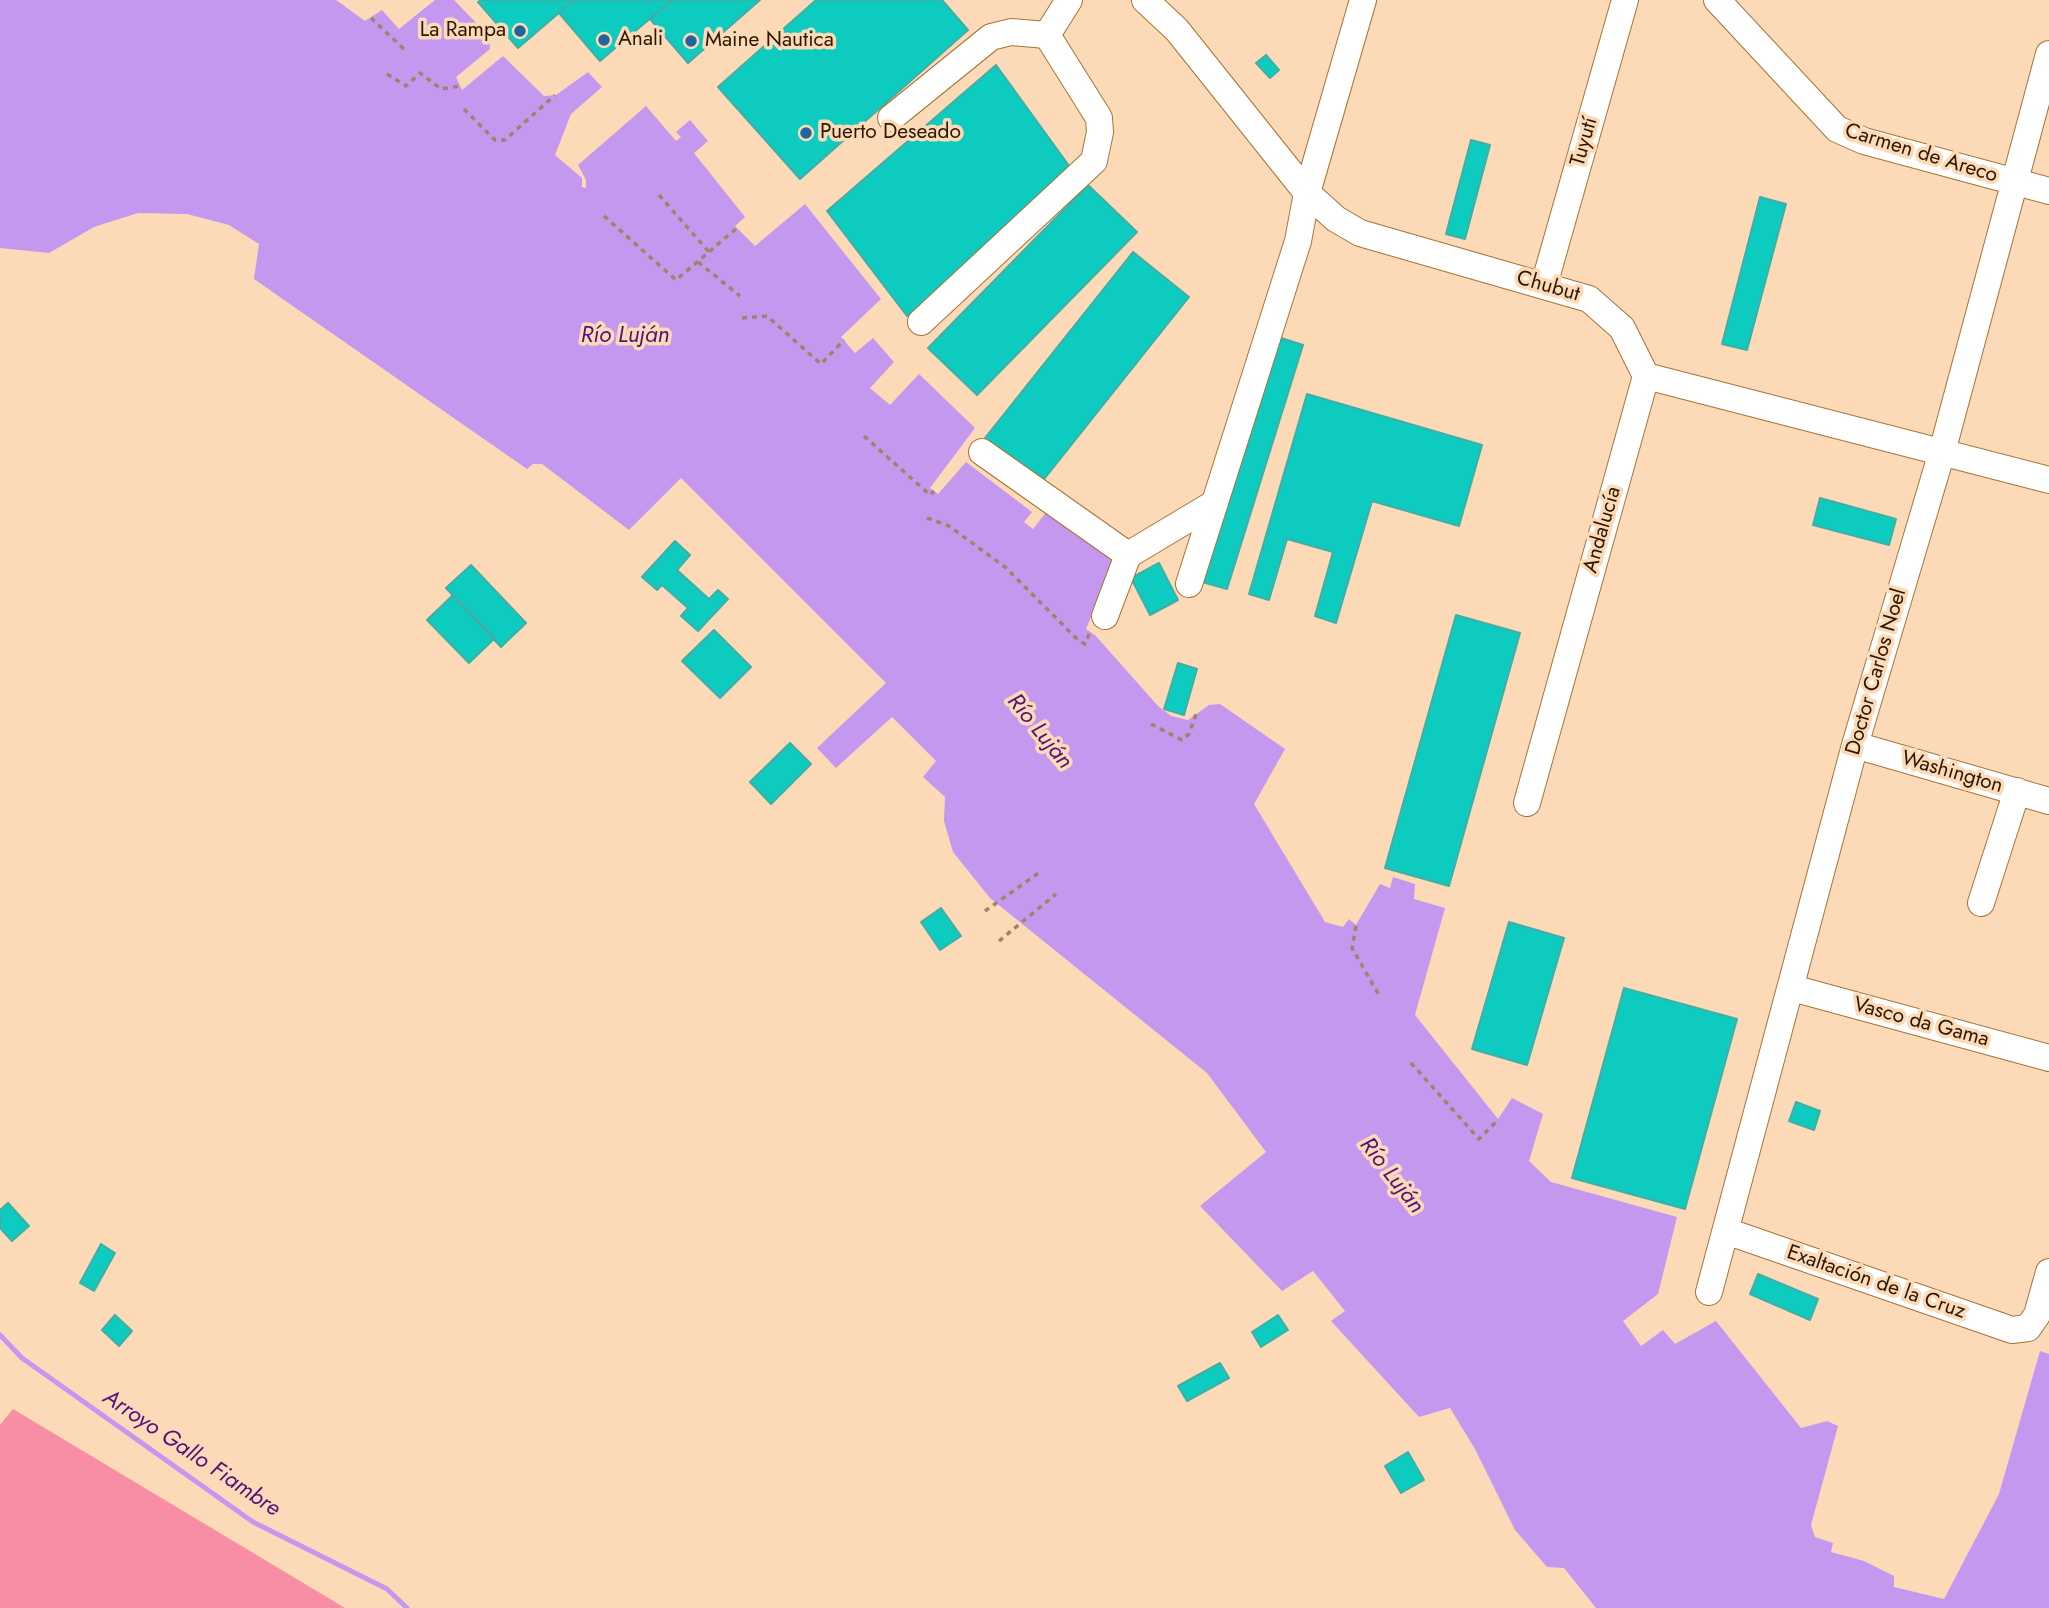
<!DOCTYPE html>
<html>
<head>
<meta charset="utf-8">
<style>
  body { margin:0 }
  canvas { display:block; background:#fcdab7 }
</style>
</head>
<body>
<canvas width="2049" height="1608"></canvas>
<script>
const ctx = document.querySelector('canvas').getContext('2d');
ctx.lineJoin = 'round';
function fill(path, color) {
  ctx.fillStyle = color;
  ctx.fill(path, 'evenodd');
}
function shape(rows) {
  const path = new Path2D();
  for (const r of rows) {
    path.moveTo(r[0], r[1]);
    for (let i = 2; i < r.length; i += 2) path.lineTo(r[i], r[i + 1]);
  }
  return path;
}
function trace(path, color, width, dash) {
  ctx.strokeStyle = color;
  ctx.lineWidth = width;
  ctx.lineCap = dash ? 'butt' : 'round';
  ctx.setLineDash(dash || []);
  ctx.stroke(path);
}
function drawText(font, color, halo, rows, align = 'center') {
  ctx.font = font + ' Jost,sans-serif';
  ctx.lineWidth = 7;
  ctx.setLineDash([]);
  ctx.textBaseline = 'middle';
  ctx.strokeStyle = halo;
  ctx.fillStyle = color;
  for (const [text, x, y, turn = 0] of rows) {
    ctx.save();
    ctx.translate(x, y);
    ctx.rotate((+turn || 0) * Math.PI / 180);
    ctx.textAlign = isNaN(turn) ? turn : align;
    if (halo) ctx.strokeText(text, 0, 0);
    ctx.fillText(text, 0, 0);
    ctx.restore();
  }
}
fill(shape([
  [13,1409,345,1608,0,1608,0,1425]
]), '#f88ea3');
fill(shape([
  [0,0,336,0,365,21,382,10,399,29,435,0,454,0,489,36,490,49,456,77,462,90,503,56,544,96,556,95,588,72,602,87,571,114,555,155,582,178,582,187,586,188,586,180,578,165,646,106,676,141,681,137,676,132,690,120,708,141,694,153,745,217,735,226,755,246,805,204,881,299,841,337,855,353,873,338,894,362,870,388,890,405,919,374,975,428,930,488,938,494,966,462,1032,512,1024,522,1033,529,1048,510,1116,558,1086,629,1095,635,1158,706,1171,716,1188,720,1209,705,1220,704,1285,749,1254,804,1325,922,1343,927,1349,919,1356,925,1380,884,1390,888,1393,877,1415,884,1414,899,1445,908,1415,1015,1498,1119,1512,1098,1543,1114,1529,1161,1551,1182,1677,1217,1658,1294,1623,1321,1641,1346,1663,1330,1675,1344,1716,1321,1801,1428,1827,1421,1838,1426,1811,1525,1815,1537,1833,1543,1831,1552,1864,1561,1894,1576,1894,1587,1944,1599,1999,1494,2040,1351,2049,1354,2049,1608,1596,1608,1564,1568,1547,1567,1515,1530,1475,1449,1450,1408,1419,1417,1331,1321,1345,1311,1313,1271,1282,1291,1200,1206,1266,1152,1207,1073,990,898,953,852,944,821,945,797,923,777,936,761,892,717,836,768,817,748,886,683,681,478,629,530,542,464,533,464,527,469,254,279,259,244,229,225,187,214,138,213,94,227,49,253,0,248]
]), '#c598ef');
trace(shape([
  [0,1335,22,1358,253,1522,387,1589,407,1608]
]), '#c598ef', 5);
const building = shape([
  [481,0,574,0,518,48,478,2,481,0],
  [574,0,672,0,600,61,559,13,574,0],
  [672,0,760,0,688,63,650,19,672,0],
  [816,0,942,0,968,30,800,179,718,87,816,0],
  [1266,55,1279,70,1270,78,1256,63,1266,55],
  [996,65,1075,174,907,316,827,211,996,65],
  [1471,140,1490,145,1465,239,1446,234,1471,140],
  [1088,185,1137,232,977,395,928,348,1088,185],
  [1760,197,1786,204,1747,350,1722,344,1760,197],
  [1133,252,1189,297,1041,483,985,438,1133,252],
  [1278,337,1303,345,1227,589,1202,582,1278,337],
  [1307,394,1482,445,1459,526,1372,501,1336,623,1315,616,1333,552,1287,539,1269,600,1249,594,1307,394],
  [1820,498,1896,519,1889,545,1813,525,1820,498],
  [675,541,690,555,677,570,709,599,718,590,728,599,698,631,681,616,688,608,662,585,657,590,642,577,675,541],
  [1159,563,1178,600,1150,615,1131,578,1159,563],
  [471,565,526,623,501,647,446,588,471,565],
  [453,595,495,638,469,663,427,620,453,595],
  [1456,615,1520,633,1449,886,1385,868,1456,615],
  [714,630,751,667,720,698,682,661,714,630],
  [1178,663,1197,669,1184,715,1164,709,1178,663],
  [790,743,811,764,771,804,750,782,790,743],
  [941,908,961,936,940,950,921,922,941,908],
  [1509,922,1564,938,1527,1065,1472,1049,1509,922],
  [1624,988,1737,1019,1685,1209,1572,1178,1624,988],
  [1796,1102,1820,1111,1814,1130,1789,1121,1796,1102],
  [8,1203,29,1226,12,1241,0,1228,0,1210,8,1203],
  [101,1244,115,1253,94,1291,80,1283,101,1244],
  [1758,1274,1818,1299,1810,1320,1750,1294,1758,1274],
  [115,1315,132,1331,119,1346,102,1330,115,1315],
  [1278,1315,1288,1330,1261,1347,1252,1332,1278,1315],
  [1220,1363,1229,1378,1187,1401,1178,1386,1220,1363],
  [1408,1452,1424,1480,1401,1493,1385,1466,1408,1452]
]);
fill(building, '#0ecbc0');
trace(building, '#41aea6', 2);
const minor = shape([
  [1145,0,1177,30,1307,193,1336,219,1360,233,1589,299,1622,328,1646,376,2049,480],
  [1717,0,1837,129,1864,141,2049,191],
  [1047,35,1069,0],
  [891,118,991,37,1011,32,1047,35,1099,118,1100,132,1094,161,921,322],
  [1544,285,1625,0],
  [982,452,1128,555],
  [1189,584,1298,241,1307,193,1363,0],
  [1105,616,1128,555,1215,503],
  [1855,745,2049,801],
  [1527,803,1646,376],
  [1981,903,2017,791],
  [1792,988,2049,1058],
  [1726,1231,2012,1330,2028,1328,2037,1315,2049,1272],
  [1709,1292,1855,745,1942,452,2049,54]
]);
trace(minor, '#a67338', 28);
trace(shape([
  [371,18,406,51],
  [387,74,406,86,420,73,441,89,460,86],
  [464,109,495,140,505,140,555,95],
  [659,195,709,252],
  [604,216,676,280,737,228],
  [698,262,740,296],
  [742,318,767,316,821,364,844,340],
  [864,436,930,495,934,491],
  [927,518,949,526,1005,567,1078,640,1085,644,1090,632],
  [1151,724,1182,740,1189,734,1196,714],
  [985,911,1040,872],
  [1356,926,1352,948,1380,997],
  [999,941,1056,894],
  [1411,1063,1479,1139,1498,1120]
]), '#a08467', 3.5, [5, 5]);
trace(minor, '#fff', 26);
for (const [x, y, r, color] of [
  [520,31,7,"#24649a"],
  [604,40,7,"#24649a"],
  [691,41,7,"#24649a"],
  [806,133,7,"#24649a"]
]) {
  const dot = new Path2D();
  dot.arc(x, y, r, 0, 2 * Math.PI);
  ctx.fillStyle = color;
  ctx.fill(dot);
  trace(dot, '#fcdab7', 2.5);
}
drawText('21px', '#2b1700', '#fcdab7', [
  ["La Rampa",506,31,"right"],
  ["Anali",618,40],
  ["Maine Nautica",705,41],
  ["Puerto Deseado",820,133]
], 'left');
drawText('21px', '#2b1700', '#fcdab7', [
  ["Tuyutí",1585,142,-74],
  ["Carmen de Areco",1921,154,17],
  ["Chubut",1548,287,16],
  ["Andalucía",1603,530,-74],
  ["Doctor Carlos Noel",1877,672,-74],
  ["Washington",1952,773,16],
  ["Vasco da Gama",1921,1023,15],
  ["Exaltación de la Cruz",1876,1283,19]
]);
drawText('italic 23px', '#52127a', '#fcdab7', [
  ["Río Luján",625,336],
  ["Río Luján",1039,732,51],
  ["Río Luján",1391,1176,52],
  ["Arroyo Gallo Fiambre",191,1454,34]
]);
</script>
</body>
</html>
